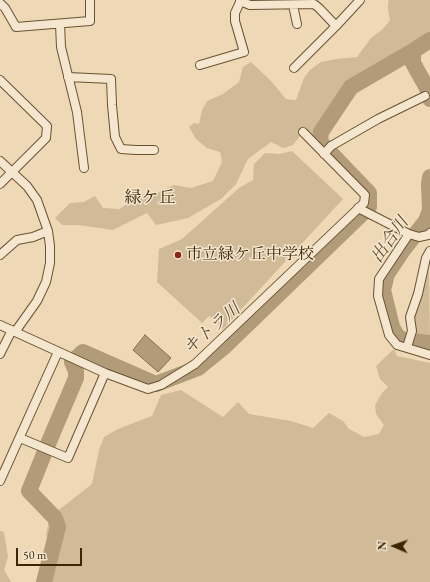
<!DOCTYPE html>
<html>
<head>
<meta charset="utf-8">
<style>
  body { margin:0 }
  #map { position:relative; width:430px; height:582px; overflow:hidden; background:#eed8b5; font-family:"EB Garamond",serif }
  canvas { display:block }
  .north { position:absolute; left:374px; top:526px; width:40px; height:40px; -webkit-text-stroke:3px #f4e6cf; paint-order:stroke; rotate:272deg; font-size:11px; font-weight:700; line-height:16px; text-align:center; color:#3d2503 }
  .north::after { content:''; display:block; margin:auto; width:14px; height:18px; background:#3d2503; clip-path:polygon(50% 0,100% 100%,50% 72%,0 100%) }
  .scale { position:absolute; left:16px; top:548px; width:66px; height:18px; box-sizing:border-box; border:2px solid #3d2503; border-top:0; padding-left:5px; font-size:12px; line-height:14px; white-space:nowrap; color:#3d2503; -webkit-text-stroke:3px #f4e6cf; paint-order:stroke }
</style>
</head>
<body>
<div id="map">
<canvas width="430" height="582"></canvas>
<div class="north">N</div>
<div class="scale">50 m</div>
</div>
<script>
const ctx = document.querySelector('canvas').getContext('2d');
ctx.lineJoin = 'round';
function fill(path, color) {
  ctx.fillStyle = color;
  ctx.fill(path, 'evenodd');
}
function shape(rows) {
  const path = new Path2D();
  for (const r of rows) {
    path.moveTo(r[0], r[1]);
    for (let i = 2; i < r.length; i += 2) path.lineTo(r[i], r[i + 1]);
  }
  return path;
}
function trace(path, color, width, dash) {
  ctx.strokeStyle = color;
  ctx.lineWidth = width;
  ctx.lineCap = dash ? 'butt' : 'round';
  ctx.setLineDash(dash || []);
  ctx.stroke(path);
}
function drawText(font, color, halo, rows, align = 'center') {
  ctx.font = font + ' "EB Garamond","Noto Serif JP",serif';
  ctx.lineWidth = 3;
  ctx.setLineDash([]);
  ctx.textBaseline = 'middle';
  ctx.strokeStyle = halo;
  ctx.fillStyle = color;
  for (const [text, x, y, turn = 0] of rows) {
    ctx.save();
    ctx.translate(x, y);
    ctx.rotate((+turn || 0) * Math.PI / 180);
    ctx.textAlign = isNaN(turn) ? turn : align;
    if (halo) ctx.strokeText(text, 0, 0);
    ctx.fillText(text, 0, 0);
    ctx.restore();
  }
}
fill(shape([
  [390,0,430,0,430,37,350,83,331,109,313,137,306,128,293,145,283,148,271,142,248,159,236,184,221,199,188,218,156,225,147,213,113,230,79,225,62,225,55,218,70,203,84,202,95,196,103,208,120,209,138,194,153,195,174,185,191,188,213,181,222,162,220,152,207,148,196,139,189,127,194,123,199,124,202,110,207,101,223,94,239,82,243,67,251,62,271,81,286,99,296,100,304,78,310,70,321,62,336,59,357,57,371,38,383,29,390,20,388,10,388,1],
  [292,151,343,199,223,329,209,316,202,323,157,282,159,249,182,239,239,188,253,180,254,164,265,153,279,154],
  [429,269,430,341,414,339,413,320],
  [394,349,397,356,430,363,430,582,37,582,41,567,50,545,46,535,50,517,92,484,99,450,104,437,118,429,152,416,161,395,181,390,223,417,238,402,249,414,291,421,313,428,329,413,343,421,349,429,364,437,379,434,384,425,376,414,375,405,382,393,388,387,380,379,376,366],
  [0,531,4,532,8,557,4,570,11,582,0,582]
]), '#d0ba97');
const water = shape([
  [145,335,171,358,158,372,133,350,145,335]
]);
fill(water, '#b29b78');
trace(water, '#836c49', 1);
trace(shape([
  [430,40,413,51,413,63,427,88,430,99],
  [430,177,429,185,430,210,426,221,403,250,387,274,383,290,392,327,397,336,403,340,430,343],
  [44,582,58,527,55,518,29,491,48,444,76,378,76,371,72,362,83,352,156,384,198,368,224,347,369,207,369,193,323,145,320,141,321,132,351,87,413,51]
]), '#b29b78', 16);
const minor = shape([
  [240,1,250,5,314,4,319,8,336,26],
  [0,3,5,8,16,27,90,21,90,0],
  [293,5,297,24],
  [60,24,61,47,77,112,84,168],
  [200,65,244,52,235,21,235,13,241,0],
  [294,68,336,26,360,0],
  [68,77,111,79,112,105,115,137,121,149,136,150,154,150],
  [0,80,47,126,46,138,0,184],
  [324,154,331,146,378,119,425,96],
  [0,161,27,186,37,200,48,231,50,246,50,263,46,282,37,301,15,332],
  [358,208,409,234,419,237,428,235,430,233],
  [409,234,379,279,378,296,389,335,397,345,430,355],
  [0,255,17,240,33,237,48,231],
  [0,325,105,373,148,389,161,385,195,364,364,203,365,195,303,132],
  [407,347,412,331,410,317,418,294,426,258,430,251],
  [0,354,12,330],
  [20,438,68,458,105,373],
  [0,481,58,352]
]);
trace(minor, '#695230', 10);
trace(minor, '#f4e6cf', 8);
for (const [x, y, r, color] of [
  [178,255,4,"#8f2418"]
]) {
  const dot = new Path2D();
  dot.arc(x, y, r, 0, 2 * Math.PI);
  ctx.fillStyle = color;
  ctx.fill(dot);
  trace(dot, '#f4e6cf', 1.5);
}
drawText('16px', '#3d2503', '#f4e6cf', [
  ["市立緑ケ丘中学校",186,255]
], 'left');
drawText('17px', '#3d2503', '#f4e6cf', [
  ["緑ケ丘",150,198]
]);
drawText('italic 17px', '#604826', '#f4e6cf', [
  ["出合川",390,240,-55],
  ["キトラ川",212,329,-40]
]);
</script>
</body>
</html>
